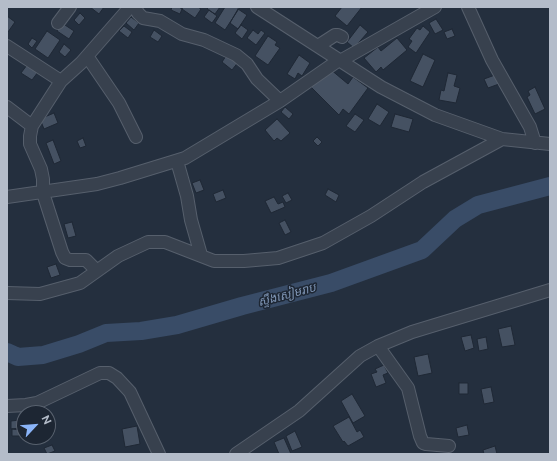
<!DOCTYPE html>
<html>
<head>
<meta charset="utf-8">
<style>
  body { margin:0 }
  #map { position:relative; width:557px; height:461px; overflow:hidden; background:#242f3e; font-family:Raleway,sans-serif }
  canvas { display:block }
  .frame { position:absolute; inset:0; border:8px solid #b4bcc9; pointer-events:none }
  .north { position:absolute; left:16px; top:405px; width:40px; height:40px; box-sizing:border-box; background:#1d2633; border:1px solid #59626f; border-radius:50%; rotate:64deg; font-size:11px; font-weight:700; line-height:16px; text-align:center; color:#b4bcc9 }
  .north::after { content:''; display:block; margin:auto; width:14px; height:18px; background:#8ab4f8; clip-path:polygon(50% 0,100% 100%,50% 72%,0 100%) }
</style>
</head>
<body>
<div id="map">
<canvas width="557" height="461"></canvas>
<div class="frame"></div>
<div class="north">N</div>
</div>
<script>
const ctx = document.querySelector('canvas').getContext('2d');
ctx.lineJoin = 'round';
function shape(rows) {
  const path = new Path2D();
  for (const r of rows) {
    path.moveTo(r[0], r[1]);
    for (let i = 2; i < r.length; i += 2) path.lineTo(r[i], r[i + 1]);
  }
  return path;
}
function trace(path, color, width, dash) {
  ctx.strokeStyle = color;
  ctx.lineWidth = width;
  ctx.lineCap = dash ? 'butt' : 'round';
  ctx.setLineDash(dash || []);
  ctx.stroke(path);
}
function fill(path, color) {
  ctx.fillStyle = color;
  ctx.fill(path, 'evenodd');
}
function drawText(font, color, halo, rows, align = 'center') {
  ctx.font = font + ' Raleway,"Noto Sans Khmer",sans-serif';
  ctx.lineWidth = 3;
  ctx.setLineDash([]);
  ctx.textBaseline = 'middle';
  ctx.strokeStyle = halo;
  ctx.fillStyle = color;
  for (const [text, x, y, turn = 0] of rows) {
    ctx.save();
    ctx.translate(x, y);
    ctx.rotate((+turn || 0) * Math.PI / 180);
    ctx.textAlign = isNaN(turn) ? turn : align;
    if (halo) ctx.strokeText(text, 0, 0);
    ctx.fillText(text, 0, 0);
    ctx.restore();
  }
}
trace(shape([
  [7,352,18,357,43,355,79,344,106,333,141,331,177,325,242,306,331,283,422,250,455,219,478,205,550,186]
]), '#394c67', 18);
const building = shape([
  [90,7,104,7,99,14,90,7],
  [172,7,179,7,182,9,180,14,171,10,172,7],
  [183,7,198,7,201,9,195,18,182,9,183,7],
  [209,7,220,7,215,14,207,9,209,7],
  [225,7,240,7,225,30,215,23,225,7],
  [342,7,362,7,347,26,335,16,342,7],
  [238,9,247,15,238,29,230,23,238,9],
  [209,10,217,16,212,23,204,17,209,10],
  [80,13,85,18,79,25,74,20,80,13],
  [7,16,15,22,8,32,7,32,7,16],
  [131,17,139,23,134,30,126,23,131,17],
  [436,19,443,30,435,34,429,23,436,19],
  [62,23,74,31,69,39,57,31,62,23],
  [241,25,248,30,242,39,235,33,241,25],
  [360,25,368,32,354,48,347,42,360,25],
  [124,26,132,32,128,38,119,31,124,26],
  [423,26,430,32,416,53,408,47,412,41,409,39,417,28,420,30,423,26],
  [452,29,455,36,447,39,444,32,452,29],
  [154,30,162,36,158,42,150,37,154,30],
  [253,30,258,34,261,30,265,33,256,45,247,38,253,30],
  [47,31,60,40,48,58,35,49,47,31],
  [268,36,277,42,275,45,280,48,268,65,255,56,268,36],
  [32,38,37,41,32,48,28,44,32,38],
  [397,38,407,50,383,70,381,67,376,72,364,58,378,47,381,51,397,38],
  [64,44,71,50,65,57,59,52,64,44],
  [228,53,239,61,232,70,222,62,228,53],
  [423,54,435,60,423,87,410,81,423,54],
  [299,55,310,63,302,76,298,73,295,79,287,74,299,55],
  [27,65,38,72,32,80,21,73,27,65],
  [330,69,348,84,353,77,368,88,349,114,343,109,339,115,310,86,330,69],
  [448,73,457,75,454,86,460,88,456,103,439,100,441,90,444,91,448,73],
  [495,75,499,84,488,88,484,79,495,75],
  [535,87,545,109,535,114,527,97,530,95,528,91,535,87],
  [377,104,389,112,380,126,368,119,377,104],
  [285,107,293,114,289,119,281,112,285,107],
  [54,113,58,123,44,129,40,119,54,113],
  [355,114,364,120,355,132,346,126,355,114],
  [395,114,413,119,409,132,391,127,395,114],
  [277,119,290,133,281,141,277,138,274,141,265,130,277,119],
  [317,137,322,142,318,146,313,141,317,137],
  [83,138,86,146,80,148,77,141,83,138],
  [53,140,61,161,54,164,46,143,53,140],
  [200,180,204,190,196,193,192,183,200,180],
  [328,189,339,195,336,202,325,195,328,189],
  [223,190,226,198,216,202,213,194,223,190],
  [288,193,292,200,286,203,282,196,288,193],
  [274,197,278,204,283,202,285,207,271,213,265,201,274,197],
  [285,220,291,232,285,235,279,223,285,220],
  [72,222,76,236,68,238,64,224,72,222],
  [56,264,60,275,51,278,47,267,56,264],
  [511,326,515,345,502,347,498,329,511,326],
  [471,335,474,348,465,351,461,337,471,335],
  [486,337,488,349,479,351,477,339,486,337],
  [428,354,432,373,418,376,414,357,428,354],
  [384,365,388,373,383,375,386,383,376,387,371,374,377,372,375,369,384,365],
  [459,383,468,383,468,394,459,394,459,383],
  [491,387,494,402,484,404,481,389,491,387],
  [352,394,365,416,353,423,341,401,352,394],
  [349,417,357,432,360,430,364,437,348,446,344,441,343,442,333,426,349,417],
  [20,420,20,428,11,429,11,421,20,420],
  [467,425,469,435,458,437,456,428,467,425],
  [137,426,140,444,125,447,122,429,137,426],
  [12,429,20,430,20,436,12,436,12,429],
  [295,431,302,447,292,451,286,436,295,431],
  [284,438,291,454,279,454,274,442,284,438],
  [52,445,55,451,47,454,44,448,52,445],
  [495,446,497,454,484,454,483,450,495,446]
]);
fill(building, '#455162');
trace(building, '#1f2835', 1);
const minor = shape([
  [135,7,138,13,143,18,160,21,182,34,204,40,236,55,247,64,257,79,280,101],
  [257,7,381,87,435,115,502,139,550,144],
  [468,7,492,60,530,127,535,143],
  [58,23,70,7],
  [7,46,61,81],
  [318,46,335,35,338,35,342,37],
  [87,56,119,103,136,137],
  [340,61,435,7],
  [7,107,32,126],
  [177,161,187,196,191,220,201,255],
  [7,197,97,184,120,178,185,158,280,101,339,60],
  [97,271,86,260,70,260,65,258,62,252,43,193,43,179,41,169,30,144,30,136,32,126,61,81,81,63,130,7],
  [7,293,40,294,80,283,118,256,148,242,165,242,214,261,244,261,278,258,323,243,371,216,423,182,502,139],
  [378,346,408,388,420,436,423,443,426,444,449,446],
  [7,406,26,405,37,403,100,373,109,373,117,378,130,392,159,454],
  [236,454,299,411,360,356,378,346,412,332,550,290]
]);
trace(minor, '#565f6c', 14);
trace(minor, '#38414e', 12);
drawText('italic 12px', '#7c92b1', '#1d2633', [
  ["ស្ទឹងសៀមរាប",287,295,-15]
]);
</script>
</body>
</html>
